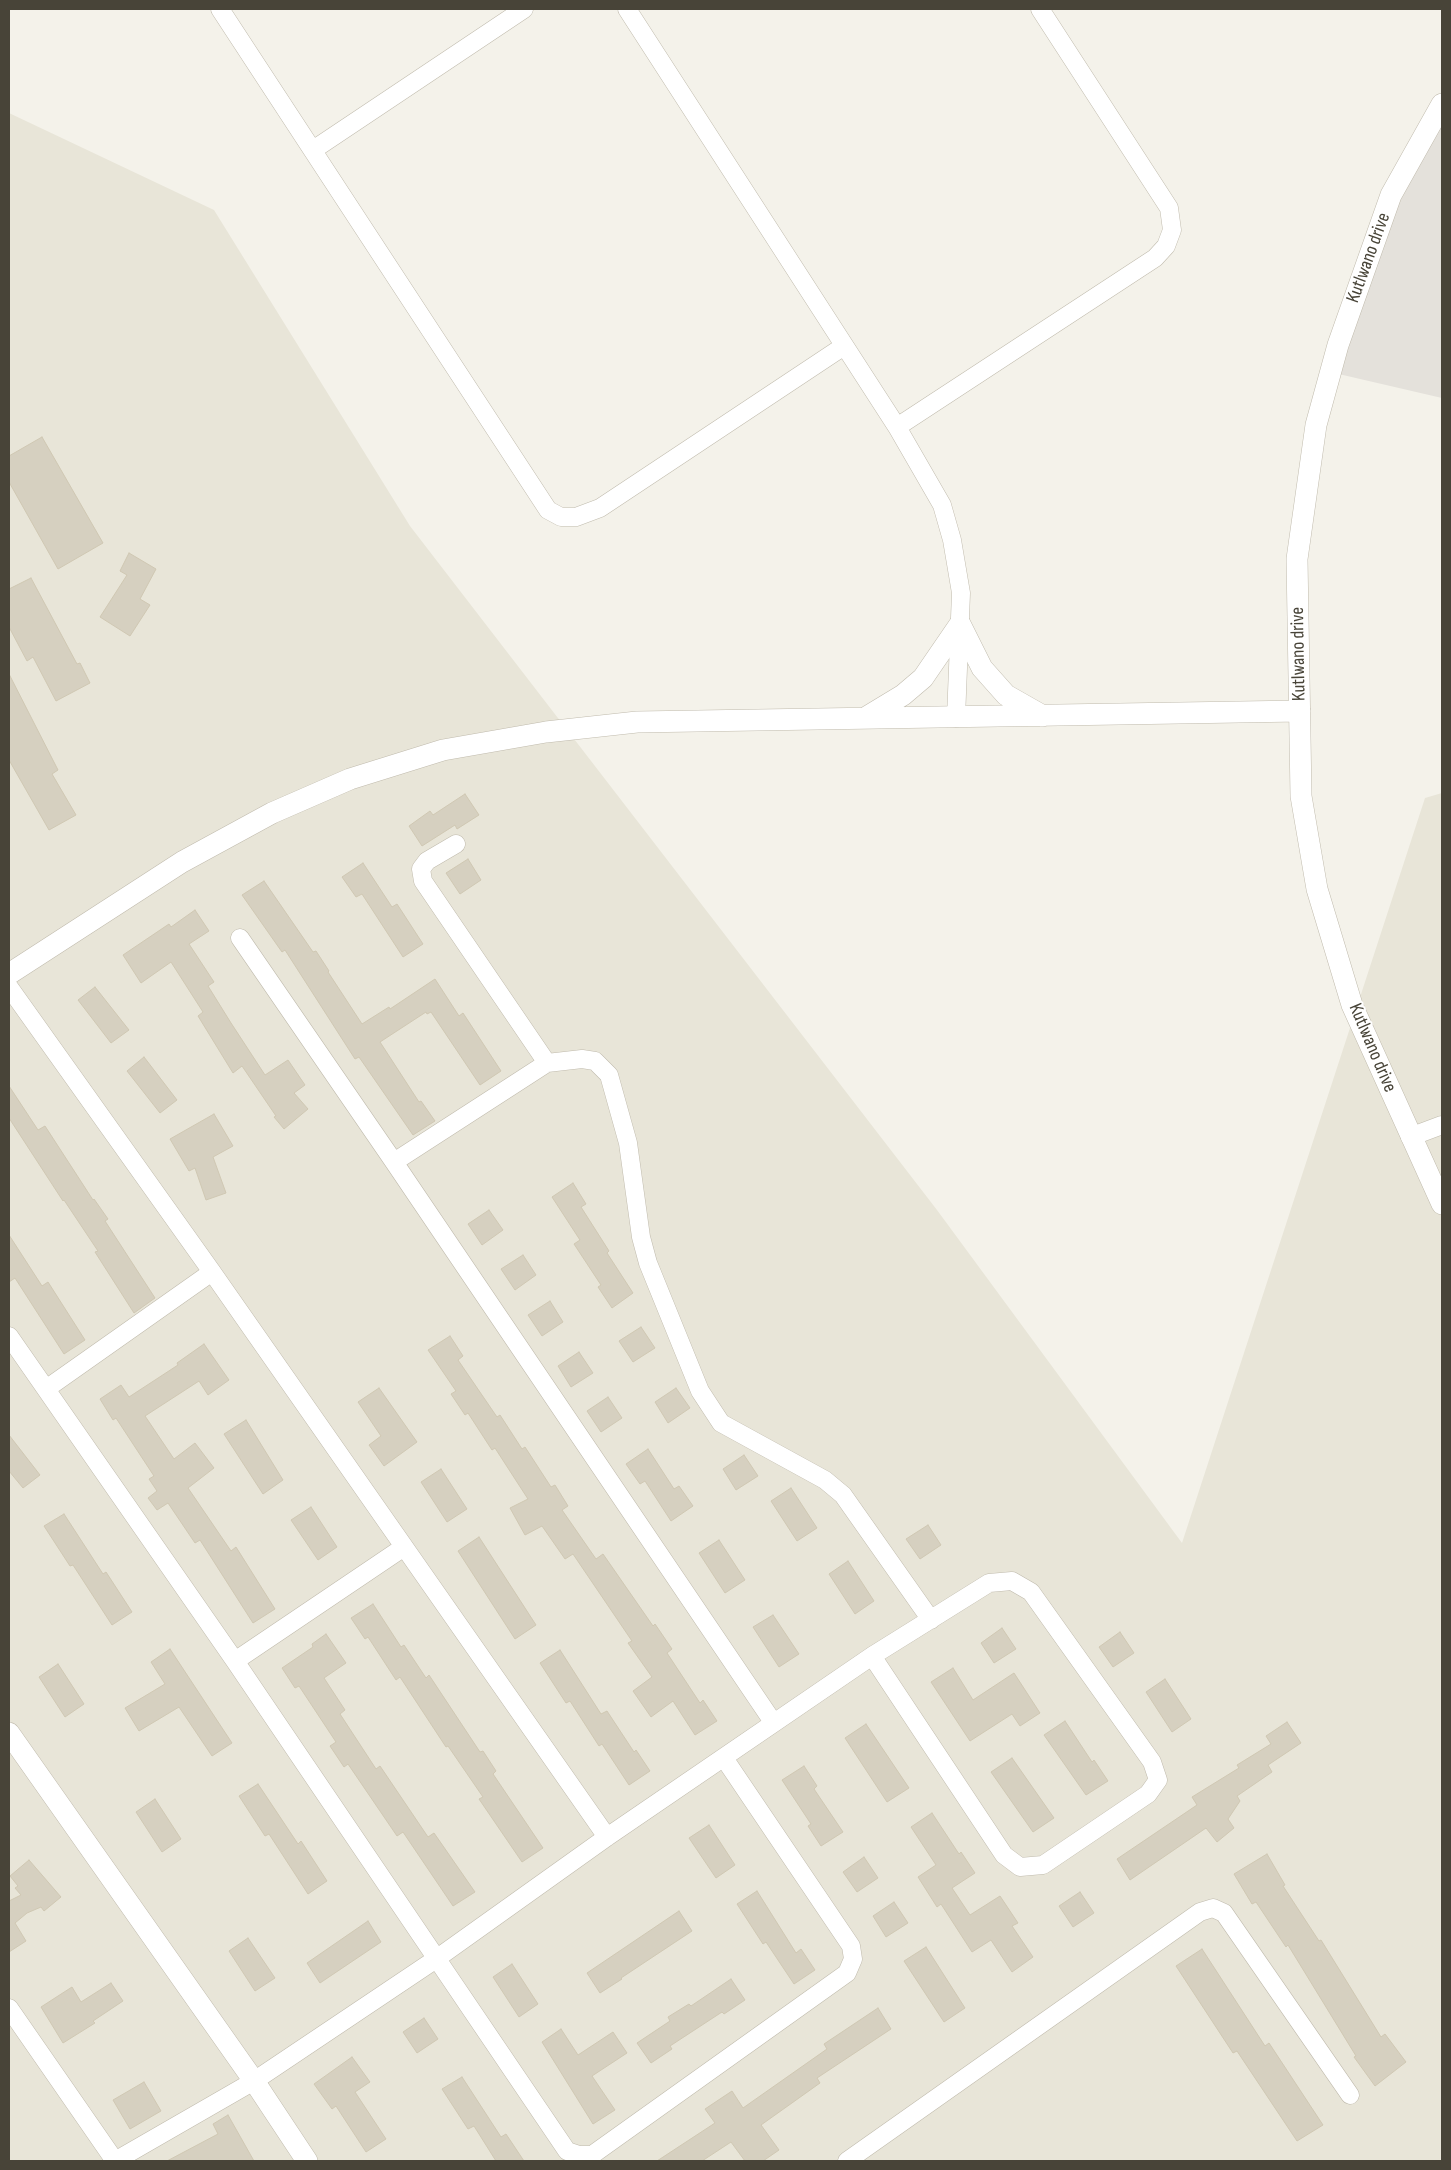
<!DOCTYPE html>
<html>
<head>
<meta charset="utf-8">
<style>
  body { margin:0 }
  #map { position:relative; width:1451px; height:2170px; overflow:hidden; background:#f4f2ea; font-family:"Sofia Sans Condensed",sans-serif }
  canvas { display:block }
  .frame { position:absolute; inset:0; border:10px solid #484438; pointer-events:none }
</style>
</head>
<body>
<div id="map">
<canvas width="1451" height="2170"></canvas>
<div class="frame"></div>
</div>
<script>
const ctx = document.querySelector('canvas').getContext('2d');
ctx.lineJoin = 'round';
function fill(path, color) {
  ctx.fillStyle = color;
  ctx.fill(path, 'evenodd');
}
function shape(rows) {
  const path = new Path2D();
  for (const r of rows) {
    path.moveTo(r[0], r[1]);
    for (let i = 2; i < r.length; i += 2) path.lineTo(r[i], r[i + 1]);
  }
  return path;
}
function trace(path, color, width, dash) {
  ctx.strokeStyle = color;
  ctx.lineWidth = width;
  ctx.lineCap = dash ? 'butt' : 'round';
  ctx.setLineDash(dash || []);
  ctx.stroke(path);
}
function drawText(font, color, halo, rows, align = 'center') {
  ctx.font = font + ' "Sofia Sans Condensed",sans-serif';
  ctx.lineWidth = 4;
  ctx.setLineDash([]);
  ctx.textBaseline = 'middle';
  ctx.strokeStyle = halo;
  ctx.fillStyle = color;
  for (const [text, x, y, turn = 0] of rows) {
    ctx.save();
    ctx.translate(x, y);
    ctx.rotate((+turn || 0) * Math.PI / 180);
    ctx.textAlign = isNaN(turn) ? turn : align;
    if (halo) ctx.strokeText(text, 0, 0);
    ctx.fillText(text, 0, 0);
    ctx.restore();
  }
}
fill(shape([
  [9,113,214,210,410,526,937,1210,1182,1543,1425,798,1442,793,1442,2161,9,2161]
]), '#e8e5d8');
fill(shape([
  [1442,105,1442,398,1330,372,1397,185]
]), '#e4e1db');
const building = shape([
  [42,437,103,543,58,569,9,482,9,456,42,437],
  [129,553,156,569,140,599,150,605,130,636,100,617,127,575,120,571,129,553],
  [31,578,77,664,80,663,90,683,56,701,33,657,27,661,9,627,9,589,31,578],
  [9,674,58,770,52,774,76,815,49,830,9,760,9,674],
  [465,794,479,815,457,829,455,825,422,846,409,826,430,811,433,815,465,794],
  [468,859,481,880,460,894,446,873,468,859],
  [363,863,392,907,397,904,423,944,403,957,362,894,356,897,342,877,363,863],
  [264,881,313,952,316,951,329,971,328,972,362,1024,389,1007,390,1009,435,979,459,1016,463,1013,501,1071,480,1085,431,1012,427,1014,426,1012,380,1042,419,1102,421,1101,435,1121,413,1135,359,1057,355,1059,285,950,282,952,242,895,264,881],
  [195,910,209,931,189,944,214,982,208,986,231,1023,265,1075,288,1060,305,1085,294,1093,308,1109,284,1129,274,1117,276,1116,242,1066,233,1073,198,1016,203,1012,171,962,141,983,123,955,169,924,171,927,195,910],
  [95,987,129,1030,111,1043,78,1000,95,987],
  [144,1057,177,1100,160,1113,127,1071,144,1057],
  [9,1086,38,1130,45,1126,93,1200,94,1199,108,1219,105,1221,155,1298,134,1313,95,1252,98,1251,64,1200,63,1201,9,1118,9,1086],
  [214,1114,233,1146,213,1157,226,1193,206,1200,195,1168,189,1171,170,1139,214,1114],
  [573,1183,586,1204,581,1207,609,1251,607,1253,633,1293,612,1308,598,1287,601,1285,574,1244,580,1240,552,1197,573,1183],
  [489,1210,503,1230,482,1245,468,1224,489,1210],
  [9,1235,42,1286,48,1282,85,1340,64,1354,15,1278,9,1282,9,1235],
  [523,1255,536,1275,515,1290,501,1269,523,1255],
  [550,1301,563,1322,542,1336,528,1315,550,1301],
  [641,1327,655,1348,633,1362,619,1341,641,1327],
  [450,1336,463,1356,458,1360,497,1417,500,1415,522,1449,525,1447,551,1487,555,1485,568,1506,562,1510,596,1559,603,1554,653,1626,655,1624,672,1649,667,1653,700,1703,703,1700,717,1721,695,1735,673,1701,651,1717,633,1691,652,1677,628,1643,632,1641,573,1554,565,1559,542,1526,525,1535,510,1508,528,1499,495,1448,492,1450,468,1413,465,1415,451,1394,456,1391,428,1350,450,1336],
  [204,1344,229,1380,208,1395,199,1381,145,1416,174,1459,195,1443,214,1468,188,1488,231,1551,236,1547,275,1609,253,1623,200,1540,195,1543,168,1503,157,1510,148,1498,157,1491,149,1479,154,1476,116,1418,113,1420,100,1399,121,1385,129,1397,178,1365,177,1363,204,1344],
  [579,1352,593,1373,571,1387,558,1366,579,1352],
  [379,1388,417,1442,384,1466,369,1445,381,1436,358,1402,379,1388],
  [676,1388,690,1408,668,1423,655,1402,676,1388],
  [608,1397,622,1418,601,1432,587,1411,608,1397],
  [246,1420,283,1480,263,1494,224,1434,246,1420],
  [9,1435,40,1475,23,1488,9,1471,9,1435],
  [648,1449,674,1489,679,1486,693,1506,671,1521,645,1481,640,1484,626,1464,648,1449],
  [744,1455,758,1476,736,1490,723,1469,744,1455],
  [441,1469,467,1509,447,1522,421,1482,441,1469],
  [791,1488,817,1528,797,1541,771,1501,791,1488],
  [311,1507,337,1547,318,1560,291,1520,311,1507],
  [64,1514,103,1574,106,1572,132,1612,112,1625,73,1565,70,1566,44,1526,64,1514],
  [928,1525,941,1545,920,1559,906,1539,928,1525],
  [479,1537,536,1625,515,1639,458,1551,479,1537],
  [719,1540,745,1580,725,1593,699,1553,719,1540],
  [848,1561,874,1601,855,1614,829,1574,848,1561],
  [373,1604,401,1647,404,1645,426,1678,429,1675,480,1752,483,1751,496,1771,493,1774,543,1848,522,1862,479,1799,483,1797,448,1746,446,1747,400,1677,396,1680,368,1637,365,1639,351,1618,373,1604],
  [773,1615,799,1654,779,1667,753,1627,773,1615],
  [1002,1628,1016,1649,994,1663,981,1643,1002,1628],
  [1120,1632,1134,1653,1113,1667,1099,1647,1120,1632],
  [326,1634,346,1663,324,1678,345,1710,340,1714,376,1769,380,1766,428,1837,434,1833,475,1892,453,1906,403,1832,397,1836,348,1764,344,1767,330,1746,336,1742,299,1686,295,1688,282,1668,313,1647,312,1644,326,1634],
  [170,1649,232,1743,212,1756,179,1707,139,1731,125,1708,165,1684,151,1662,170,1649],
  [560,1650,601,1714,607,1711,634,1752,636,1750,650,1771,629,1785,602,1744,599,1746,570,1701,566,1703,540,1663,560,1650],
  [58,1664,84,1704,65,1717,39,1677,58,1664],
  [953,1668,973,1700,1014,1673,1040,1713,1020,1726,1012,1714,970,1741,931,1682,953,1668],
  [1165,1679,1191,1719,1172,1732,1146,1692,1165,1679],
  [1065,1721,1092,1762,1094,1760,1108,1781,1086,1795,1044,1735,1065,1721],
  [1287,1722,1301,1743,1268,1765,1272,1772,1237,1796,1240,1801,1228,1819,1234,1828,1217,1842,1206,1828,1130,1880,1117,1859,1197,1805,1192,1797,1239,1768,1237,1765,1271,1744,1266,1736,1287,1722],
  [866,1724,909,1788,887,1802,845,1738,866,1724],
  [1012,1758,1054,1818,1033,1832,991,1772,1012,1758],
  [804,1766,817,1786,814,1789,843,1832,821,1846,808,1826,811,1824,782,1780,804,1766],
  [258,1784,298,1844,301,1841,327,1881,308,1894,269,1834,265,1836,239,1796,258,1784],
  [155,1799,181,1839,162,1852,136,1812,155,1799],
  [932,1813,959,1854,961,1852,975,1873,952,1888,970,1915,1000,1896,1018,1923,1012,1926,1033,1957,1012,1972,991,1940,972,1952,941,1904,937,1907,918,1877,936,1865,911,1827,932,1813],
  [709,1825,735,1865,716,1878,689,1838,709,1825],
  [1267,1854,1285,1885,1283,1886,1319,1941,1321,1940,1381,2037,1385,2034,1406,2062,1375,2086,1354,2057,1356,2056,1288,1945,1286,1947,1256,1902,1252,1904,1234,1874,1267,1854],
  [864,1857,878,1878,857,1892,843,1872,864,1857],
  [29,1860,61,1897,44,1911,41,1907,27,1913,15,1923,26,1941,9,1952,9,1901,21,1895,15,1888,18,1886,10,1876,29,1860],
  [757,1891,796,1953,801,1949,815,1970,794,1984,766,1942,763,1944,737,1904,757,1891],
  [1080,1892,1094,1913,1073,1927,1059,1906,1080,1892],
  [894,1902,908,1923,886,1937,873,1916,894,1902],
  [679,1911,692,1931,621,1978,622,1979,600,1993,587,1973,679,1911],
  [368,1921,381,1942,320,1983,307,1963,368,1921],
  [248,1938,275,1978,255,1991,229,1951,248,1938],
  [926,1947,965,2008,944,2022,904,1961,926,1947],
  [1202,1949,1265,2046,1269,2043,1323,2125,1297,2141,1237,2051,1233,2053,1176,1966,1202,1949],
  [512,1964,538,2004,519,2017,493,1977,512,1964],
  [731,1979,745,2000,724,2014,722,2012,670,2046,672,2049,651,2063,637,2043,670,2021,668,2017,689,2004,691,2006,731,1979],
  [111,1983,123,2001,93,2021,95,2023,63,2043,41,2007,72,1987,81,2002,111,1983],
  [878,2008,891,2029,817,2078,820,2083,761,2125,779,2150,763,2161,745,2161,731,2142,702,2161,657,2161,715,2123,705,2109,732,2091,743,2108,827,2049,824,2044,878,2008],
  [424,2018,438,2039,417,2053,403,2032,424,2018],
  [561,2029,578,2055,613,2032,627,2053,592,2076,615,2110,593,2124,542,2042,561,2029],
  [352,2057,370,2082,355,2092,386,2139,366,2152,336,2106,332,2109,314,2084,352,2057],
  [462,2077,501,2137,506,2134,524,2161,496,2161,474,2126,468,2129,442,2089,462,2077],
  [144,2082,161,2111,130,2129,113,2100,144,2082],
  [228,2115,254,2161,167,2161,218,2134,213,2124,228,2115]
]);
fill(building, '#d6d0c0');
trace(building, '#d0c8b3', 1);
const minor = shape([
  [220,9,548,510,561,517,576,517,600,508,844,346],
  [627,9,897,427,942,505,952,540,961,593,956,718],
  [313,150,524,9],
  [897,427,1155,258,1166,246,1172,230,1169,208,1040,9],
  [240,938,394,1162,773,1722],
  [9,987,212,1272,607,1837],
  [547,1063,582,1059,595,1061,609,1075,628,1143,641,1237,648,1263,700,1391,721,1423,825,1480,843,1495,931,1620],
  [1410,1137,1442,1125],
  [394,1162,547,1063,423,881,421,869,427,861,456,844],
  [9,1336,235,1661,567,2151,579,2155,592,2155,847,1973,853,1959,851,1946,724,1758],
  [46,1389,212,1272],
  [235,1661,404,1547],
  [9,2008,115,2161],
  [115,2161,254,2081,436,1959,607,1837,872,1656,989,1583,1012,1581,1031,1592,1152,1762,1158,1780,1148,1794,1043,1865,1020,1867,1004,1855,872,1656],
  [847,2161,1200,1912,1213,1908,1224,1913,1350,2095]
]);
const tertiary = shape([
  [1442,104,1391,195,1338,345,1316,425,1297,559,1301,796,1317,889,1352,1005,1442,1204],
  [865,718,903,695,923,678,960,624,982,668,1006,695,1043,716],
  [9,974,182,862,272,813,350,779,443,750,546,732,637,722,1300,711],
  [9,1733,254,2081,307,2161]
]);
trace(minor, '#c0bbad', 19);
trace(tertiary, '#c0bbad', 22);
trace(minor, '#fff', 18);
trace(tertiary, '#fff', 21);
drawText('19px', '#484438', '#fff', [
  ["Kutlwano drive",1369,258,-70],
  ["Kutlwano drive",1299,654,-91],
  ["Kutlwano drive",1372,1048,67]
]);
</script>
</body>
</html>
